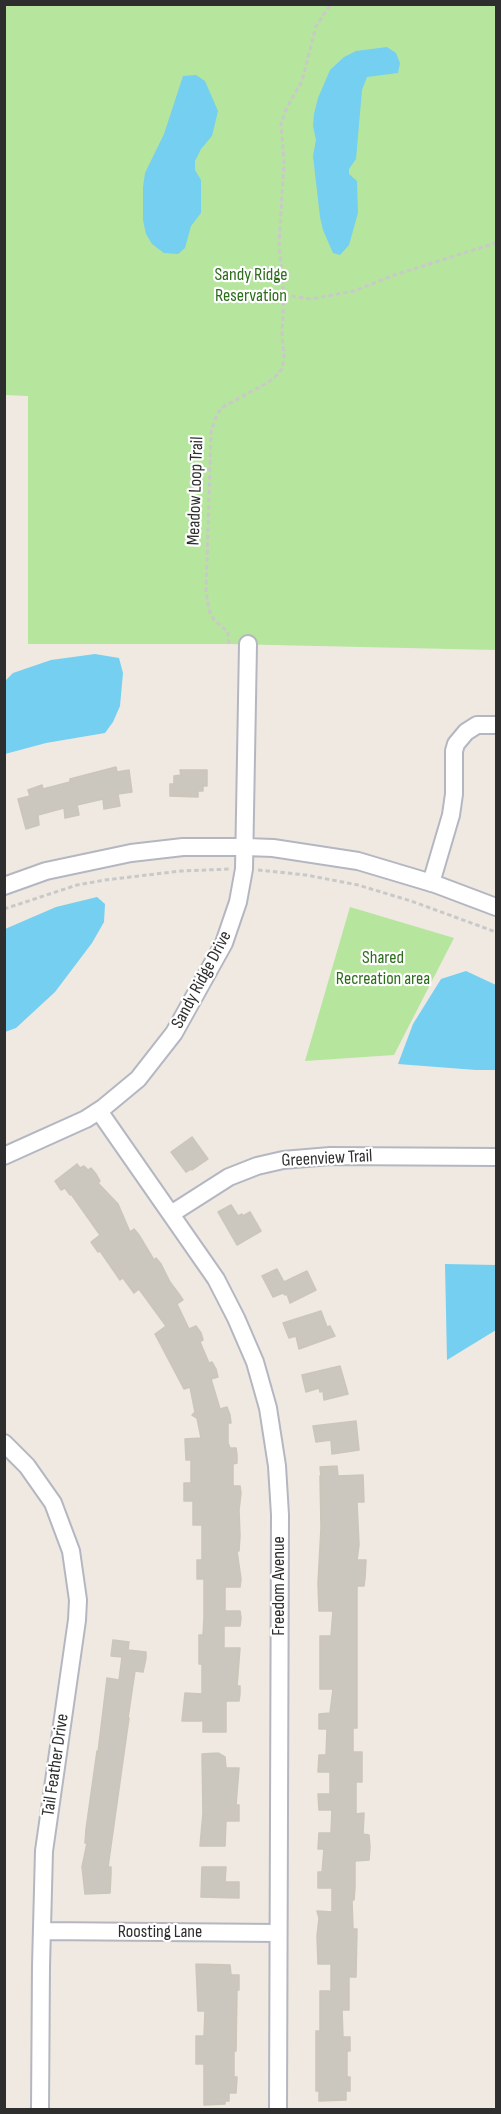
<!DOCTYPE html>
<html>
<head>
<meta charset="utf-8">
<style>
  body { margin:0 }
  #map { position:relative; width:501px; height:2114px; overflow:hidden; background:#efe9e1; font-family:"Sofia Sans Condensed",sans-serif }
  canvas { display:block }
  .frame { position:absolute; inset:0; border:6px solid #2e2e2e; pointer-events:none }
</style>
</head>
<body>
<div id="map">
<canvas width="501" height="2114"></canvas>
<div class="frame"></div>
</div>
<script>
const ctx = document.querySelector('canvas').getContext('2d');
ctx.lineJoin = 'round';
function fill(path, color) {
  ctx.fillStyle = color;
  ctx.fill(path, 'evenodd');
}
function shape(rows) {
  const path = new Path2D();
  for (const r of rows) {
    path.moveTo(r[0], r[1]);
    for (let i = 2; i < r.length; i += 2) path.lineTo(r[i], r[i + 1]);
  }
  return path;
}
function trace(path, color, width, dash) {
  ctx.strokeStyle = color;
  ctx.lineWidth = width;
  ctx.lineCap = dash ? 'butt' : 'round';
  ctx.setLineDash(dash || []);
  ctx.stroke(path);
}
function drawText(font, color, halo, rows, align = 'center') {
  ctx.font = font + ' "Sofia Sans Condensed",sans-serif';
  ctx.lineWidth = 4.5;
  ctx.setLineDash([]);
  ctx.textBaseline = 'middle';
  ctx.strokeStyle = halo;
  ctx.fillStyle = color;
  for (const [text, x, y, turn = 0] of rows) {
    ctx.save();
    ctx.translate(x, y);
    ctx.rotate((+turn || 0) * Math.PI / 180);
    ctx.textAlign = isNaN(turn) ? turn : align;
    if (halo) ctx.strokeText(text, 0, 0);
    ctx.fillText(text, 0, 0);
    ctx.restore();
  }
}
fill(shape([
  [5,5,496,5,496,650,229,644,28,644,28,396,5,395],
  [350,907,454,938,394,1055,305,1061]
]), '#b6e59e');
fill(shape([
  [387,47,396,53,400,63,398,73,367,77,362,90,356,159,349,169,349,174,357,181,358,213,349,245,340,255,333,253,323,230,320,217,313,156,316,140,313,126,314,114,318,98,330,70,344,57,356,51],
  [196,75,205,81,218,111,212,136,201,149,195,161,195,170,201,180,201,213,191,226,185,248,178,254,164,253,152,244,146,234,143,220,143,187,145,173,164,134,183,76],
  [95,654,119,658,123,673,120,706,113,722,105,733,46,743,5,754,5,681,13,673,51,660],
  [97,897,105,904,104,922,92,943,55,992,16,1028,5,1032,5,929,56,907],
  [466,971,496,985,496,1070,476,1070,398,1064,413,1024,441,979],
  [445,1264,496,1265,496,1330,447,1360]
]), '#75cff0');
const building = shape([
  [116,767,117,772,129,770,132,792,118,794,120,806,104,809,103,799,77,805,79,815,65,818,64,808,38,815,39,825,26,829,18,799,30,796,28,790,42,785,43,789,70,782,70,779,116,767],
  [180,770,207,770,207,786,203,786,203,791,198,791,198,797,170,796,170,784,174,784,174,776,181,775,180,770],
  [192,1137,208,1159,192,1170,191,1169,186,1172,171,1152,192,1137],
  [77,1164,80,1168,84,1166,88,1170,91,1168,96,1174,100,1181,98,1183,118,1204,130,1232,134,1229,139,1235,154,1260,156,1258,161,1264,170,1282,179,1294,183,1300,177,1304,189,1329,196,1326,201,1333,203,1340,200,1342,209,1363,212,1362,216,1369,218,1377,211,1379,220,1409,227,1407,230,1415,231,1423,228,1423,228,1443,230,1448,236,1448,237,1455,237,1463,233,1464,233,1486,240,1486,241,1493,239,1510,240,1536,239,1551,237,1551,241,1579,240,1587,225,1587,225,1611,240,1611,241,1618,240,1626,224,1626,224,1648,240,1648,237,1686,240,1686,240,1694,239,1701,226,1701,226,1732,203,1732,203,1721,182,1721,185,1693,202,1694,202,1664,199,1664,199,1635,203,1635,204,1618,204,1579,197,1579,197,1560,202,1560,202,1525,193,1525,193,1501,184,1501,184,1483,191,1483,191,1460,186,1460,185,1439,201,1438,197,1418,192,1415,195,1412,190,1387,184,1389,155,1334,166,1326,139,1289,134,1293,123,1278,120,1280,100,1251,98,1252,91,1242,100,1235,71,1194,70,1195,65,1188,61,1190,55,1181,77,1164],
  [231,1205,238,1216,242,1214,243,1216,250,1212,261,1231,237,1245,218,1212,231,1205],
  [277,1269,284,1282,307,1271,316,1290,290,1303,287,1294,285,1295,283,1293,273,1297,262,1276,277,1269],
  [321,1311,327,1327,330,1326,335,1336,299,1349,296,1336,289,1338,283,1323,321,1311],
  [340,1366,348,1394,324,1400,323,1391,320,1392,319,1388,306,1392,302,1375,340,1366],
  [356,1421,359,1450,332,1454,331,1440,316,1442,313,1426,356,1421],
  [337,1466,338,1476,363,1475,364,1502,357,1502,359,1545,357,1560,366,1560,365,1578,364,1586,357,1586,357,1728,353,1728,353,1752,362,1752,362,1782,356,1782,356,1814,364,1813,363,1834,369,1835,370,1847,369,1860,355,1861,355,1887,354,1900,352,1900,353,1929,357,1929,356,1977,349,1977,349,2010,342,2010,343,2037,350,2037,350,2051,347,2051,347,2077,350,2077,350,2091,346,2091,346,2100,319,2101,319,2091,316,2091,316,2031,320,2031,320,1991,331,1991,331,1964,318,1964,317,1936,319,1918,317,1911,332,1912,332,1888,318,1888,318,1872,322,1872,324,1849,318,1849,319,1833,331,1833,332,1810,319,1810,318,1794,330,1794,330,1772,318,1772,319,1755,326,1755,327,1729,319,1729,319,1714,330,1713,333,1689,320,1689,320,1636,331,1636,333,1611,319,1611,318,1583,321,1528,320,1476,321,1476,320,1467,337,1466],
  [113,1640,129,1642,128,1650,146,1652,146,1658,143,1672,135,1671,128,1718,129,1718,108,1867,111,1867,111,1873,110,1893,85,1894,82,1867,87,1843,85,1843,86,1829,97,1751,98,1752,107,1678,119,1680,122,1657,111,1656,113,1640],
  [218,1753,225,1757,226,1768,239,1768,236,1805,239,1805,239,1821,226,1821,225,1846,200,1846,203,1813,202,1754,218,1753],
  [202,1867,226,1867,225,1882,239,1882,239,1898,201,1897,202,1867],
  [196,1964,230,1965,231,1975,239,1975,239,1990,237,1990,236,2051,234,2051,234,2077,237,2077,236,2093,229,2093,229,2101,225,2101,225,2104,204,2105,204,2064,196,2064,196,2036,204,2036,205,2011,198,2011,196,1964]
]);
fill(building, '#cbc7bf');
trace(building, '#cbc5ba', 1.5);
const street = shape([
  [431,883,451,815,454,794,454,751,456,744,466,732,477,725,496,725],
  [4,886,46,871,131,853,183,847,246,847,273,848,358,861,435,884,496,907],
  [99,1111,216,1279,236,1318,255,1362,268,1408,277,1466,280,1515,278,2110],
  [4,1156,86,1119,103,1108,138,1079,174,1033,224,943,238,902,244,869,248,644],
  [171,1214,229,1177,257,1166,283,1160,330,1156,496,1157],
  [4,1443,27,1466,53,1503,71,1551,78,1600,77,1620,44,1851,41,1966,40,2110],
  [42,1931,278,1933]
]);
trace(street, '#b4b7c1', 20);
trace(shape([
  [284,295,311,299,354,291,397,274,496,243],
  [229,644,228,632,214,620,209,610,206,591,211,432,215,419,221,408,265,384,274,378,282,369,284,357,282,335,284,295,279,245,284,161,281,123,287,107,302,81,316,26,331,4],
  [258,870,306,875,358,885,411,901,496,932],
  [4,909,77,885,105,880,181,871,231,869]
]), '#c9c9c9', 3, [4.5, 3]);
trace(street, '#fff', 16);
drawText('18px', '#2c6e1b', '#fff', [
  ["Sandy Ridge",251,275],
  ["Reservation",251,296],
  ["Shared",383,958],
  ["Recreation area",383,979]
]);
drawText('18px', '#2e2e2e', '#fff', [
  ["Meadow Loop Trail",196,491,-88],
  ["Sandy Ridge Drive",202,980,-62],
  ["Greenview Trail",327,1159,-3],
  ["Freedom Avenue",279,1586,-90],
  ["Tail Feather Drive",56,1765,-82],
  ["Roosting Lane",160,1932]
]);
</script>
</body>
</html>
